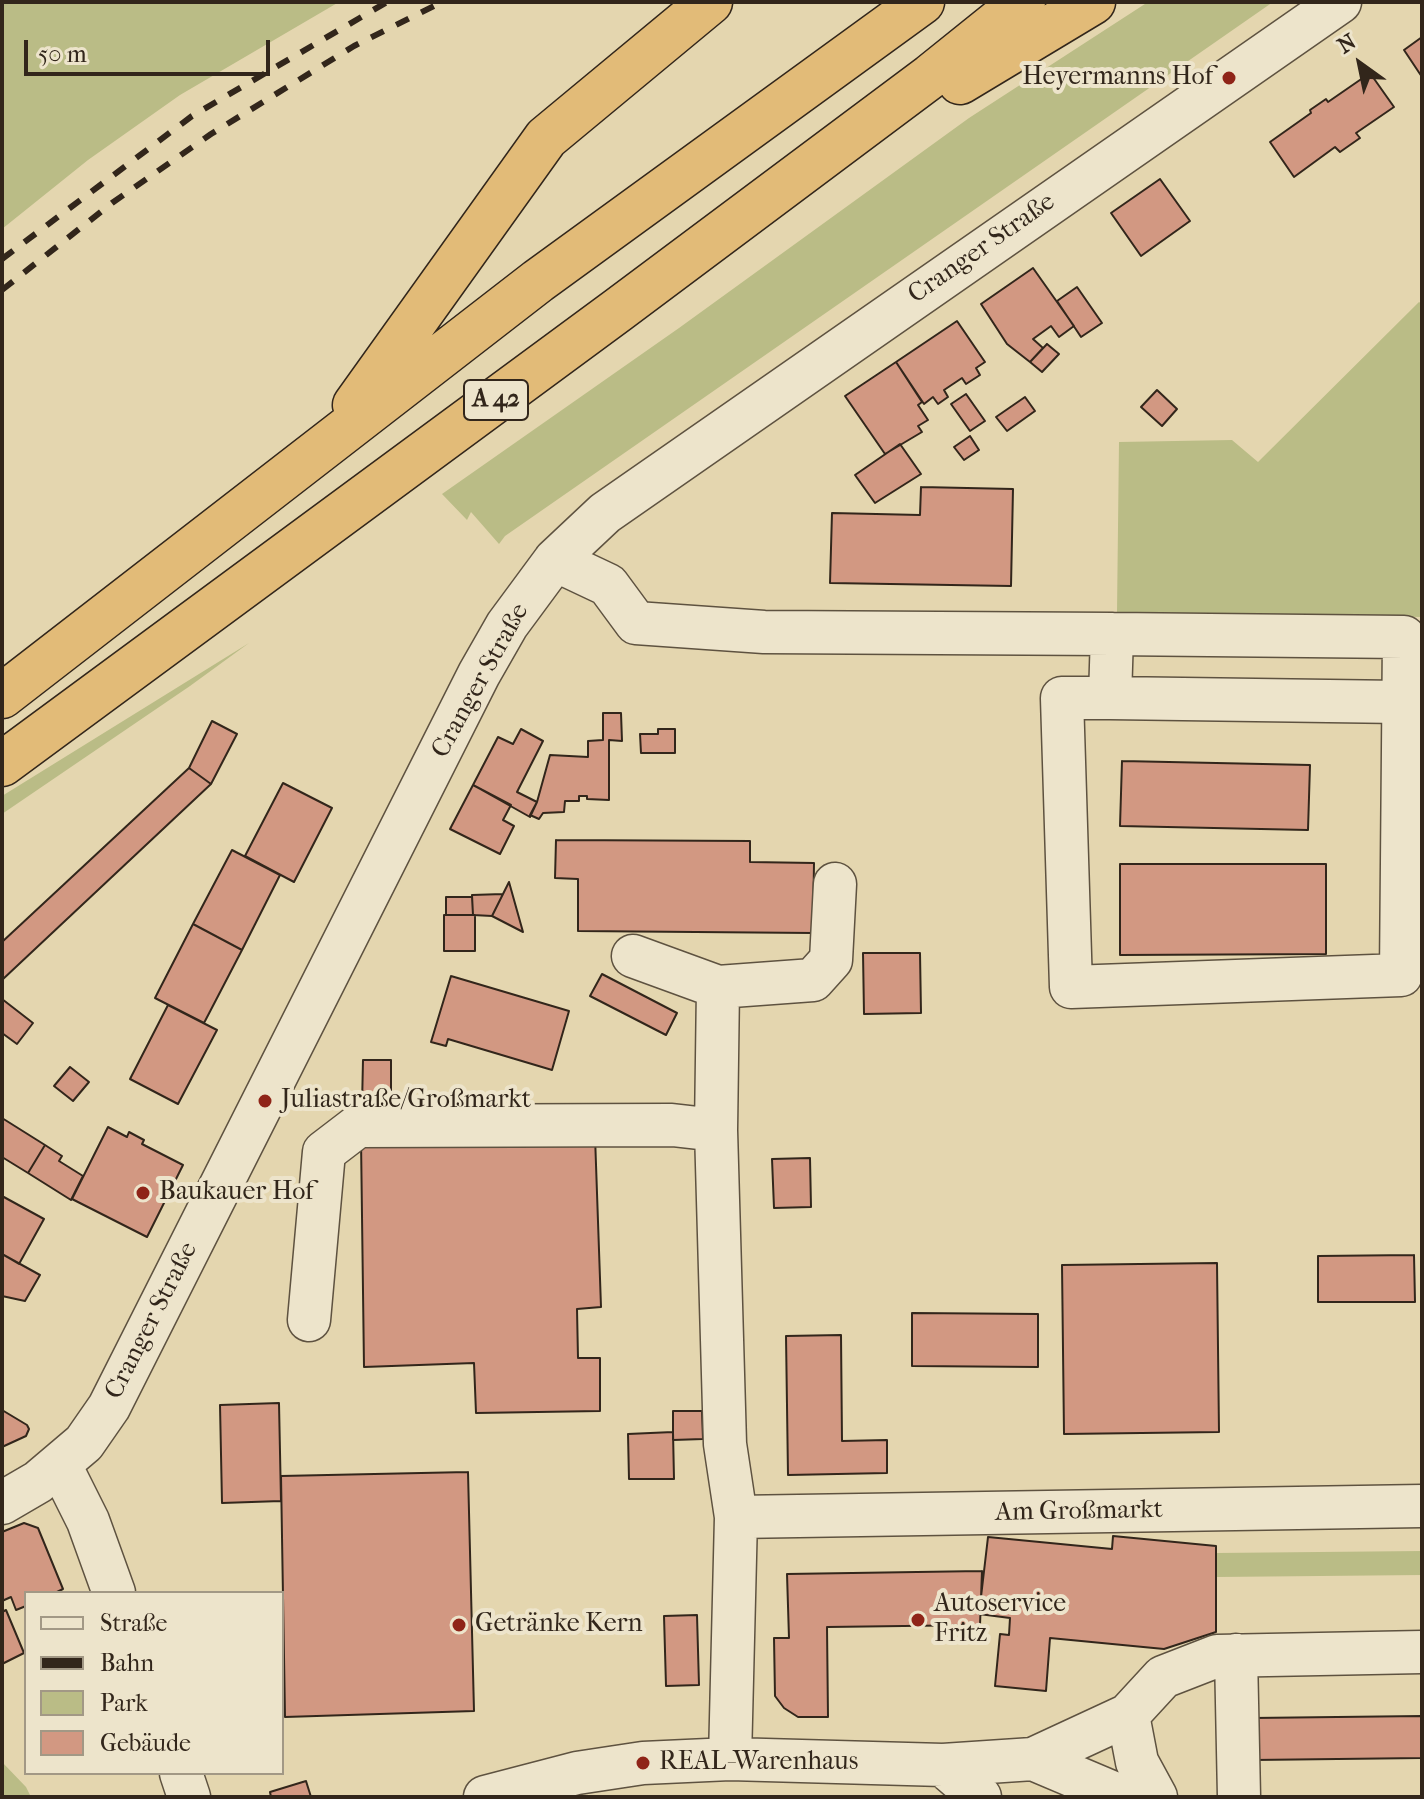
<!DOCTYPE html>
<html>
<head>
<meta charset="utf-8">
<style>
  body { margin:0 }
  #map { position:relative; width:1424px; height:1799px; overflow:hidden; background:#e4d6af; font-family:"IM FELL French Canon",serif }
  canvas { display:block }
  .frame { position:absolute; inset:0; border:4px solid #32261b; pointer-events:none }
  .legend { position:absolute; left:24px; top:1591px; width:260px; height:184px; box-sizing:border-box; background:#ede4cb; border:2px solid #a29885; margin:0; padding:10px 14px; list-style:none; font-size:24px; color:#32261b }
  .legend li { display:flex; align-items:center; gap:16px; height:40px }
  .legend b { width:40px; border:2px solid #a29885 }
  .north { position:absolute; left:1320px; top:24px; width:80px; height:80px; -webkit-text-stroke:6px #ede4cb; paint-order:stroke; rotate:327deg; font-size:22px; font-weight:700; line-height:32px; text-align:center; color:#32261b }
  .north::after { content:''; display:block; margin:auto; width:28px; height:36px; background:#32261b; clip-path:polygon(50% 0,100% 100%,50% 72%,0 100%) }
  .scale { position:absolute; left:24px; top:40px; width:246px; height:36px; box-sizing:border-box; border:4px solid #32261b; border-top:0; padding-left:10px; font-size:24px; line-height:28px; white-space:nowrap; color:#32261b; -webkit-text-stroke:6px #ede4cb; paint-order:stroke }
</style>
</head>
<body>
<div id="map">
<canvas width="1424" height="1799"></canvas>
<div class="frame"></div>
<ul class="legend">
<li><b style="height:10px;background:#ede4cb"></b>Straße</li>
<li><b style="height:10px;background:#32261b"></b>Bahn</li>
<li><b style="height:22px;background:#babc86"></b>Park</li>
<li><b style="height:22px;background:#d29882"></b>Gebäude</li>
</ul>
<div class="north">N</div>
<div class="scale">50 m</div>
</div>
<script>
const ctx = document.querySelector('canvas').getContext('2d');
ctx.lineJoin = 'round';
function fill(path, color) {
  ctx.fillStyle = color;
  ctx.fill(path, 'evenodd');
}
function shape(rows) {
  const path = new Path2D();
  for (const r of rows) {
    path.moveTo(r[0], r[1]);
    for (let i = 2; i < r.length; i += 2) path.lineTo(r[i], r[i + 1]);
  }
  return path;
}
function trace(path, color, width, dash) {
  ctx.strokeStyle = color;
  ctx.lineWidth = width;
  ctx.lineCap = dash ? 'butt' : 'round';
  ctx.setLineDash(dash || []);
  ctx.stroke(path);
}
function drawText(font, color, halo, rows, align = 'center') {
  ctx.font = font + ' "IM FELL French Canon",serif';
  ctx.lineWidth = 8;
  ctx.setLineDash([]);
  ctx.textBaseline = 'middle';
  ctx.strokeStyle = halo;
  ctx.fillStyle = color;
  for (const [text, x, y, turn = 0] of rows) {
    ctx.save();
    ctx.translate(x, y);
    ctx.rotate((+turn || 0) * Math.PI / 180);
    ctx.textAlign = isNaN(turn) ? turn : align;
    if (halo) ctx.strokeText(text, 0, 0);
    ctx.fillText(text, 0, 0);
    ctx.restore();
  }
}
fill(shape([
  [2,2,339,2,180,95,88,160,2,229],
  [1148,2,1273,2,505,536,499,544,471,512,467,520,442,494,679,328,969,118],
  [1419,302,1422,304,1422,617,1117,612,1119,442,1232,440,1258,462],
  [249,643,190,686,2,814,2,796],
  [1422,1551,1422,1575,1217,1577,1216,1553],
  [2,1762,26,1787,31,1797,2,1797]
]), '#babc86');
const building = shape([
  [1422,37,1422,77,1404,50,1422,37],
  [1370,73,1394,107,1356,133,1360,138,1340,152,1335,147,1294,177,1270,142,1311,113,1310,110,1326,99,1328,102,1370,73],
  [1160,179,1190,221,1141,256,1111,213,1160,179],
  [1033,268,1074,326,1059,337,1051,326,1033,339,1043,348,1030,362,1007,344,981,304,1033,268],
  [1077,287,1102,323,1081,337,1057,301,1077,287],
  [957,321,985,362,976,368,980,375,966,384,962,378,944,390,948,397,938,404,933,397,924,404,896,362,957,321],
  [1047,344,1059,354,1042,372,1030,362,1047,344],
  [896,362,922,402,918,405,928,420,918,426,922,432,885,454,845,396,896,362],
  [1157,390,1177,409,1162,426,1141,407,1157,390],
  [966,394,985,421,970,431,951,404,966,394],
  [1025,397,1035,411,1007,431,996,417,1025,397],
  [970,436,979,450,964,460,954,447,970,436],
  [900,444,921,474,875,503,855,475,900,444],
  [921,487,1013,489,1011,586,830,583,832,513,920,515,921,487],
  [603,713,621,713,622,741,609,740,609,800,587,799,587,796,579,796,579,801,565,801,564,812,543,813,539,819,530,815,537,802,550,755,588,757,588,741,603,740,603,713],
  [212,721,237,734,211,784,189,768,212,721],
  [521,729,543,741,517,792,537,802,530,817,473,785,498,737,513,744,521,729],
  [658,729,675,729,675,753,641,753,640,734,658,734,658,729],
  [1122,761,1310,765,1308,830,1120,826,1122,761],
  [189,768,211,784,2,980,2,942,189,768],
  [283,783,332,808,294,882,245,856,283,783],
  [473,785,511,805,503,820,514,826,500,854,450,829,473,785],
  [556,840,750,841,750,862,814,863,813,933,578,931,578,879,555,878,556,840],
  [232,850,280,875,242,950,193,924,232,850],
  [1120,864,1326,864,1326,954,1120,955,1120,864],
  [509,882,523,932,492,916,509,882],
  [503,894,492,916,473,915,472,895,503,894],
  [446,897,472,897,473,915,446,915,446,897],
  [444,915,475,915,475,951,444,951,444,915],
  [193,924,242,950,204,1023,155,998,193,924],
  [863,953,920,953,921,1013,864,1014,863,953],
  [602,974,677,1013,666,1035,590,996,602,974],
  [451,976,569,1011,552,1070,448,1039,446,1046,431,1042,451,976],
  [2,999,33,1023,17,1044,2,1033,2,999],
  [168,1005,217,1030,178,1104,130,1079,168,1005],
  [363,1060,391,1060,391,1107,362,1106,363,1060],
  [70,1067,89,1082,73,1101,54,1086,70,1067],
  [2,1118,45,1145,28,1173,2,1157,2,1118],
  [108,1127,127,1137,129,1132,144,1140,142,1144,183,1165,147,1237,72,1199,108,1127],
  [595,1136,601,1307,577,1309,578,1358,600,1358,600,1411,476,1413,474,1363,364,1367,361,1140,595,1136],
  [45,1145,62,1156,59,1161,83,1176,71,1200,28,1173,45,1145],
  [810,1158,811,1207,774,1208,772,1159,810,1158],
  [2,1196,44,1219,19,1264,2,1254,2,1196],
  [2,1254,40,1275,25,1301,2,1296,2,1254],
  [1414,1255,1415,1302,1318,1302,1318,1256,1414,1255],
  [1217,1263,1219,1432,1064,1434,1062,1265,1217,1263],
  [912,1313,1038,1314,1038,1367,912,1366,912,1313],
  [841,1335,842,1441,887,1440,887,1473,788,1475,786,1336,841,1335],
  [279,1403,281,1501,222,1503,220,1405,279,1403],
  [2,1410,27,1425,29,1429,26,1436,2,1447,2,1410],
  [673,1411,702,1411,703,1439,673,1440,673,1411],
  [673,1432,674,1479,629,1479,628,1434,673,1432],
  [468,1472,474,1711,285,1717,281,1476,468,1472],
  [24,1523,38,1528,63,1589,55,1593,26,1593,26,1606,16,1610,11,1597,2,1601,2,1532,24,1523],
  [1113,1536,1216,1546,1216,1632,1164,1649,1050,1638,1046,1691,995,1686,1000,1634,1009,1635,1010,1618,979,1614,988,1537,1112,1549,1113,1536],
  [982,1571,980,1625,827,1627,828,1717,798,1717,784,1708,775,1696,774,1638,789,1638,787,1574,982,1571],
  [6,1610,24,1653,2,1664,2,1612,6,1610],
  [697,1615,699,1685,666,1686,664,1616,697,1615],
  [1422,1716,1422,1758,1253,1760,1252,1718,1422,1716],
  [306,1781,311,1797,271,1797,270,1792,306,1781]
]);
fill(building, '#d29882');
trace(building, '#32261b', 2);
const minor = shape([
  [555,560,608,585,636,623,764,632,1112,634,1404,637,1401,975,1071,987,1062,698,1110,698,1112,634],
  [1110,698,1401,702],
  [633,956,718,987,716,1130,725,1444,736,1517,730,1759],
  [718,987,813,980,831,960,835,884],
  [309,1320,324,1152,358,1126,672,1125,716,1130],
  [60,1465,88,1521,114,1593],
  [2,1503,38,1482,84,1443,109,1407,479,674,507,625,555,560,605,513,1340,2],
  [736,1517,1422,1506],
  [1236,1655,1239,1797],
  [1128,1715,1137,1762,1156,1797],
  [1033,1759,1123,1797],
  [943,1765,980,1797],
  [181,1773,189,1797],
  [485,1797,577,1773,643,1763,730,1759,943,1765,1033,1759,1128,1715,1163,1677,1217,1656,1422,1652]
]);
const highway = shape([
  [960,82,1093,2],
  [355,405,546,138,710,2],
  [2,696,538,281,922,2],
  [2,764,618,310,931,76,1023,2]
]);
trace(minor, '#5e5240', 45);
trace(highway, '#32261b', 47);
trace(minor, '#ede4cb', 42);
trace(highway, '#e2bb78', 44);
trace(shape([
  [2,259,192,116,387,2],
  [2,290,112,203,211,134,354,46,442,2]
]), '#32261b', 6, [14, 14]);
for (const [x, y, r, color] of [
  [1229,78,8,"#8f2418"],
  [265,1101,8,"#8f2418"],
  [143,1193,8,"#8f2418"],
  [918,1620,8,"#8f2418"],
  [459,1625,8,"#8f2418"],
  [643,1763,8,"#8f2418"]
]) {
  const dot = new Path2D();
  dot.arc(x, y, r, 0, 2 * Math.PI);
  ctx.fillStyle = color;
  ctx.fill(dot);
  trace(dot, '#ede4cb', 3);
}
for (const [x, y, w] of [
  [496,400,64]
]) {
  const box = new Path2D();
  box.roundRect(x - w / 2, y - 20, w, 40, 6);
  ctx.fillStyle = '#ede4cb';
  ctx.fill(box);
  trace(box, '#32261b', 2);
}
drawText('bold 24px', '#32261b', null, [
  ["A 42",496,400]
]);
drawText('26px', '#32261b', '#ede4cb', [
  ["Heyermanns Hof",1213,78,"right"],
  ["Juliastraße/Großmarkt",281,1101],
  ["Baukauer Hof",159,1193],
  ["Autoservice",934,1605],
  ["Fritz",934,1635],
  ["Getränke Kern",475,1625],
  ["REAL-Warenhaus",659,1763]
], 'left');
drawText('26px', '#32261b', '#ede4cb', [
  ["Cranger Straße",982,249,-35],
  ["Cranger Straße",481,681,-61],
  ["Cranger Straße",152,1321,-63],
  ["Am Großmarkt",1079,1512,-1]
]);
</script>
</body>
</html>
